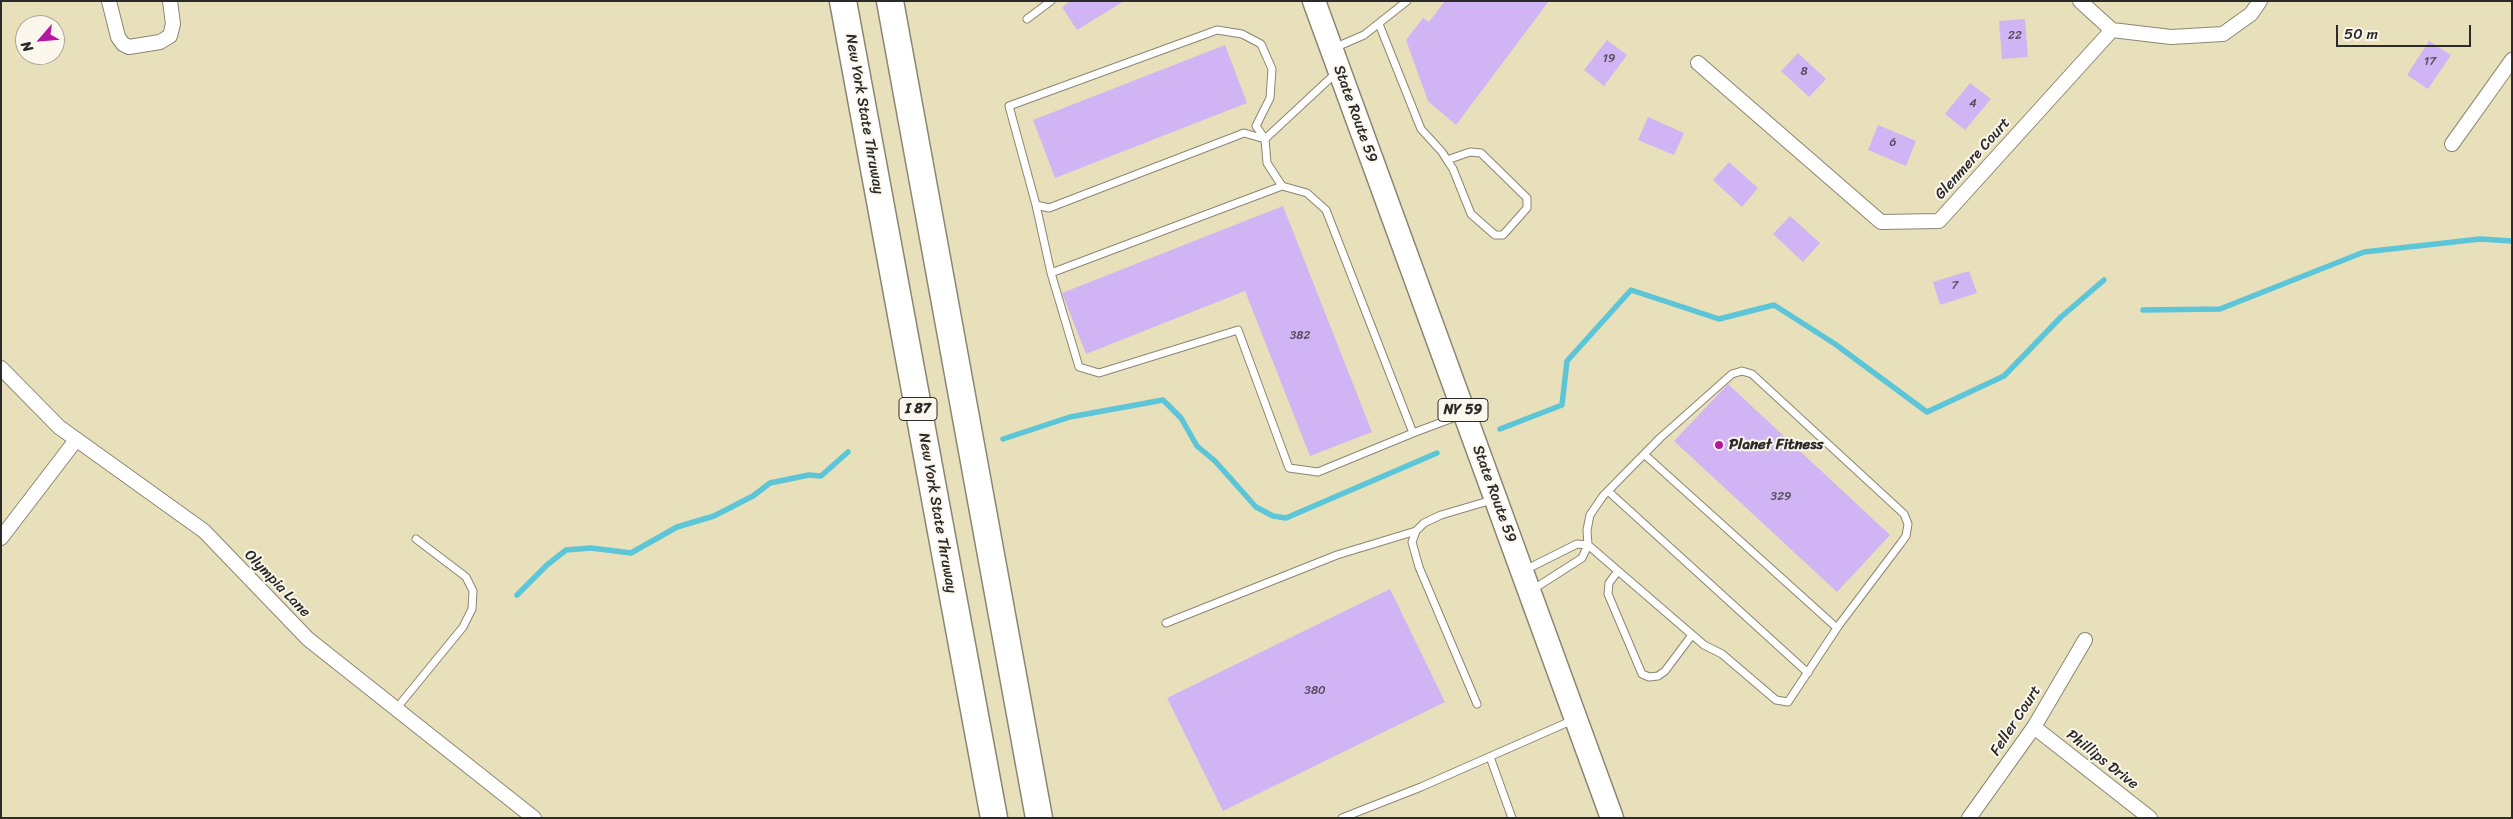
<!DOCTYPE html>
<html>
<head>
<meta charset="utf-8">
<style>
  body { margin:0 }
  #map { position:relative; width:2513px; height:819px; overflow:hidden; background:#e8e0bb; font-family:Sriracha,sans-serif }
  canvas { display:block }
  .frame { position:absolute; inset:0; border:2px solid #2b2b2b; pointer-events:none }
  .north { position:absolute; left:15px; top:15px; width:50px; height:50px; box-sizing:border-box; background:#fbf7ec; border:1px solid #a8a59f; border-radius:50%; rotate:243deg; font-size:14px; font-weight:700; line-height:20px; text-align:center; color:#2b2b2b }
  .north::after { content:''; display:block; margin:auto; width:18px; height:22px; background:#b5179e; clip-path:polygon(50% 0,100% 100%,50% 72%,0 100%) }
  .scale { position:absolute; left:2336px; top:25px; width:135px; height:22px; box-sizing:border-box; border:2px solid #2b2b2b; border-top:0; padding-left:6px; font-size:15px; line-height:18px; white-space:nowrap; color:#2b2b2b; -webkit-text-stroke:4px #fbf7ec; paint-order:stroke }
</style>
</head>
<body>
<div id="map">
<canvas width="2513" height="819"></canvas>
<div class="frame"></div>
<div class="north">N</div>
<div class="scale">50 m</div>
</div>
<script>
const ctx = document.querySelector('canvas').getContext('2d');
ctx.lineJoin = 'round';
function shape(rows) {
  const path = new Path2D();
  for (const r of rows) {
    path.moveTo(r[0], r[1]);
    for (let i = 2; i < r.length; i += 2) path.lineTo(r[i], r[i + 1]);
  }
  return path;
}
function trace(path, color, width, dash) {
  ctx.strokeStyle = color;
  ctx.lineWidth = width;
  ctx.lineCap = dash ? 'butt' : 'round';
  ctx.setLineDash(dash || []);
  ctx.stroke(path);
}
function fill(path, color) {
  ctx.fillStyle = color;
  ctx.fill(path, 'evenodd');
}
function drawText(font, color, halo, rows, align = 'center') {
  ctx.font = font + ' Sriracha,sans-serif';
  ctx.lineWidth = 4;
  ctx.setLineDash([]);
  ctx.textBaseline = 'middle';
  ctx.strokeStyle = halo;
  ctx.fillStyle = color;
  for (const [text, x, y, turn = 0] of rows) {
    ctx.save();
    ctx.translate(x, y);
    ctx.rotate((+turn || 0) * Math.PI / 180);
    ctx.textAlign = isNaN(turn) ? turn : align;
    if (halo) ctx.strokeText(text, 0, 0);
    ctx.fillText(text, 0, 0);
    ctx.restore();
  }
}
trace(shape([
  [2143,310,2220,309,2364,252,2480,239,2512,241],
  [1500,429,1562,405,1567,361,1631,290,1719,319,1774,305,1835,344,1927,412,2004,376,2061,317,2104,280],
  [1003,439,1070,417,1163,400,1181,418,1197,446,1215,461,1256,507,1273,516,1286,518,1437,453],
  [517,595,547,565,566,550,591,548,631,553,677,527,714,516,753,496,770,483,809,475,821,476,848,452]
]), '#5cc5d8', 5.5);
fill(shape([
  [1071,1,1124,1,1077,30,1062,7],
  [1445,1,1549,1,1456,125,1428,101,1406,40,1423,18,1429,22],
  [2025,19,2028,57,2002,59,1999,21],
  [1607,40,1627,55,1604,86,1584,70],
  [2429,41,2451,55,2428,89,2407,75],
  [1225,45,1247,103,1055,178,1033,120],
  [1798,53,1826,79,1809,97,1781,71],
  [1970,83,1991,99,1965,130,1945,114],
  [1648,117,1684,133,1674,155,1638,140],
  [1878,125,1916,141,1906,166,1868,150],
  [1729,162,1758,188,1742,207,1713,180],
  [1283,206,1372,432,1310,456,1245,291,1086,354,1062,293],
  [1790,216,1820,243,1803,262,1773,234],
  [1969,271,1977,293,1940,305,1933,282],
  [1728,384,1890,535,1837,592,1674,441],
  [1390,589,1445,702,1223,811,1167,698]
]), '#d1b4f3');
const service = shape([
  [1027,19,1051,1],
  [1379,24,1421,129,1442,152,1447,160,1453,169,1471,214,1495,235,1503,235,1527,208,1527,198,1481,153,1470,152,1447,160],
  [1334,48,1364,35,1407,1],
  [1265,139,1337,72],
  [1036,205,1049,208,1244,133,1265,139],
  [1051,273,1282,186],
  [1742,371,1752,374,1904,514,1908,524,1906,536,1901,543,1839,625,1788,702,1776,700,1722,654,1704,645,1588,545,1587,530,1590,515,1603,496,1660,438,1732,374,1742,371],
  [1413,433,1318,472,1289,468,1238,330,1099,373,1079,367,1051,273,1036,205,1009,106,1217,30,1242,34,1261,44,1272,69,1270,98,1256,126,1265,139,1267,163,1282,186,1307,193,1326,210,1413,433,1461,415],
  [1645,455,1837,628],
  [1608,491,1808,673],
  [1525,570,1577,544,1588,545,1582,558,1532,590],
  [1618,571,1609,583,1608,594,1642,674,1649,677,1658,676,1665,671,1692,635],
  [1166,623,1337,555,1416,531],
  [1477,704,1419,567,1412,542,1416,531,1424,523,1441,515,1492,500],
  [396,709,463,627,472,609,473,591,466,577,416,539],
  [1490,757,1512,818],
  [1342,818,1421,787,1573,720]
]);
const minor = shape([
  [109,1,118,37,123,44,129,47,160,42,170,36,173,24,170,1],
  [2080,1,2112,30,2171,37,2223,34,2251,14,2260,1],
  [1698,63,1881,222,1939,221,2112,30],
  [2452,144,2512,60],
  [1,368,59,427,204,531,308,639,534,818],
  [1,538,76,440],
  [2034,727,2150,818],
  [1969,818,2034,727,2085,640]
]);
const primary = shape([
  [1314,1,1612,818]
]);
const motorway = shape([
  [843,1,994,818],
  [890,1,1039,818]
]);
trace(service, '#8a8673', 9);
trace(minor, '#8a8673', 16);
trace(primary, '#8a8673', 25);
trace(motorway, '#8a8673', 29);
trace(service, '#fff', 7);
trace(minor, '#fff', 14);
trace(primary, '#fff', 22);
trace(motorway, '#fff', 26);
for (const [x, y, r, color] of [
  [1719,445,5,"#b5179e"]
]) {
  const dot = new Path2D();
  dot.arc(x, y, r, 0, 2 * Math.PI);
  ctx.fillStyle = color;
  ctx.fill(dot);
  trace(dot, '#fbf7ec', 2);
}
drawText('12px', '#544d5d', null, [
  ["22",2015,36],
  ["19",1609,59],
  ["17",2430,62],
  ["8",1804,72],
  ["4",1973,104],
  ["6",1893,143],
  ["7",1955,286],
  ["382",1300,336],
  ["329",1781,497],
  ["380",1315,691]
]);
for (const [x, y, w] of [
  [918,409,38],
  [1463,410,50]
]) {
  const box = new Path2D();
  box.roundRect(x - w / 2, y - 11.5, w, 23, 4);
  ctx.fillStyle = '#fbf7ec';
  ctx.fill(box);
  trace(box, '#2b2b2b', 1);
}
drawText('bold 14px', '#2b2b2b', null, [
  ["I 87",918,409],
  ["NY 59",1463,410]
]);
drawText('15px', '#2b2b2b', '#fbf7ec', [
  ["New York State Thruway",864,114,80],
  ["State Route 59",1355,114,70],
  ["Glenmere Court",1973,159,-48],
  ["State Route 59",1494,494,70],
  ["New York State Thruway",937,513,80],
  ["Olympia Lane",277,584,46],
  ["Feller Court",2016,721,-57],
  ["Phillips Drive",2102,760,38]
]);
drawText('bold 15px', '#2b2b2b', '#fbf7ec', [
  ["Planet Fitness",1729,445]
], 'left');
</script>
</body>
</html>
